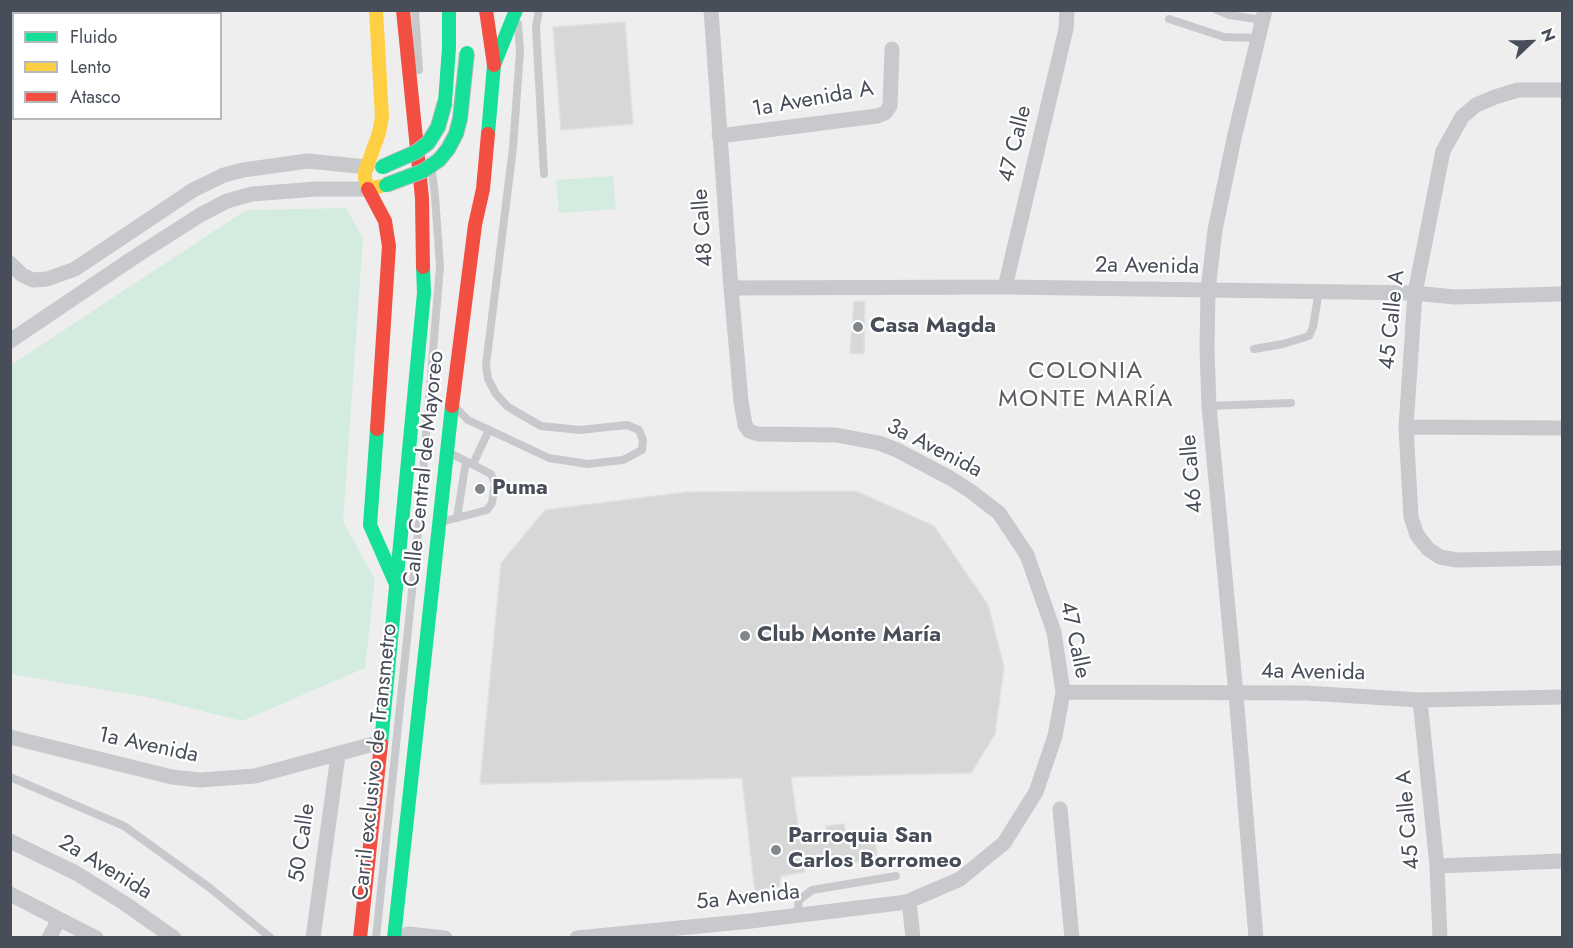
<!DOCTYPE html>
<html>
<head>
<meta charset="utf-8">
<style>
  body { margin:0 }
  #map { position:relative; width:1573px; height:948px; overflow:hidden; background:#eee; font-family:Jost,sans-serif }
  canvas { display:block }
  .frame { position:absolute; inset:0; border:12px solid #474e59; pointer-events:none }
  .legend { position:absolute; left:12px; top:12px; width:210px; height:108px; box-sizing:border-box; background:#fff; border:2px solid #b5b8bd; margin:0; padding:8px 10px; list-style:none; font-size:18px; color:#474e59 }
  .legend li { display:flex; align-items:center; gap:12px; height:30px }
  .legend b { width:30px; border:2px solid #b5b8bd }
  .north { position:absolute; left:1501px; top:12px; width:60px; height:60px; -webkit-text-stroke:4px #fff; paint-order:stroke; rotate:68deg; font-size:16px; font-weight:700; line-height:24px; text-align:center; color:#474e59 }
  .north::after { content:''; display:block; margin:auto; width:21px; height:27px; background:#474e59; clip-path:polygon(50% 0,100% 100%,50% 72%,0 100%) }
</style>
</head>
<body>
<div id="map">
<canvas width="1573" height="948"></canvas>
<div class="frame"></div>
<ul class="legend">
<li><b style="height:8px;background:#16e098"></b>Fluido</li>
<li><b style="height:8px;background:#ffcf43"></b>Lento</li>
<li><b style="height:8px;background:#f24e42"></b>Atasco</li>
</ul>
<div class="north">N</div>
</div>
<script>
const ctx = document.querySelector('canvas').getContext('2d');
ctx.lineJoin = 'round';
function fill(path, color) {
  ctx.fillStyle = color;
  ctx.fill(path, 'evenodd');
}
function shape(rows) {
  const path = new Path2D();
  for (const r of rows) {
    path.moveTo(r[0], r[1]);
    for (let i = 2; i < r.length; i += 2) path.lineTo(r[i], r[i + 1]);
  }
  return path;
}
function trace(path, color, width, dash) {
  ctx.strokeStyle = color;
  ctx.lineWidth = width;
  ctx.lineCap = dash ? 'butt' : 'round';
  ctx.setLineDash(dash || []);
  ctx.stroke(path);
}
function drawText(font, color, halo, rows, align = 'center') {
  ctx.font = font + ' Jost,sans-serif';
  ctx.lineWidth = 4.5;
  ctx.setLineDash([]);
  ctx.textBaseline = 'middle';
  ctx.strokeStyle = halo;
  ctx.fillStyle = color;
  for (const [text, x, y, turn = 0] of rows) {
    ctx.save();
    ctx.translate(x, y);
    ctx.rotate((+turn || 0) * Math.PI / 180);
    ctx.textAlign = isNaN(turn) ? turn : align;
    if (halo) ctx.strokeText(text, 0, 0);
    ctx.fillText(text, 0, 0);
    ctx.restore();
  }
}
fill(shape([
  [613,176,616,209,559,213,556,180],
  [346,208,363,238,343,522,375,579,365,668,242,721,147,697,11,674,11,365,246,210]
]), '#d4ece0');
const building = shape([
  [625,22,633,124,561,130,553,27,625,22],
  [865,301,864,354,850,353,854,302,865,301],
  [856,491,934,526,988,605,1004,667,995,734,971,773,791,777,800,840,827,837,826,826,844,824,846,835,874,832,877,859,831,866,831,861,804,864,805,872,781,876,779,887,767,888,768,901,756,901,742,778,480,784,501,563,545,510,687,492,856,491]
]);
fill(building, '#d7d7d8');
trace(building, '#dfe0e1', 1.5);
trace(shape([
  [415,10,419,70],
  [539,10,536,27,544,174],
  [1217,10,1229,15,1263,20],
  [1169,19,1224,37,1258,38],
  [1254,349,1283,344,1309,336,1313,327,1319,291],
  [1209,406,1291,403],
  [456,408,468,420,549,458,588,464,623,460,642,450,643,440,639,430,627,425,580,430,541,426,508,407,496,394,488,379,486,365,513,148,520,51,518,24],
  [473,464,489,430],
  [457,518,466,461],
  [441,522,487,510,492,503,495,483,491,474,448,452],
  [10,777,124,826,210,888,271,938],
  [797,915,799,900,812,890,896,876],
  [376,938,418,533,440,266,435,196,432,172]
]), '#c8c9cc', 8);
trace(shape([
  [1562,90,1518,90,1495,97,1476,105,1462,117,1443,151,1415,293,1406,427,1411,517,1417,535,1428,549,1440,557,1457,560,1562,558],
  [719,136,877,116,885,113,890,106,892,49],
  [10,263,22,275,33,280,47,279,75,269,193,190,224,175,243,170,308,161,367,167],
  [1005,287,1066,29,1067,10],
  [731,288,1005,287,1415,293,1454,297,1562,294],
  [10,341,133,258,200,215,227,201,252,194,316,189,368,189],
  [1406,427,1562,428],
  [1063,692,1305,693,1420,700,1562,697],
  [1420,700,1437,866,1440,938],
  [10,737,172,777,200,780,255,776,381,742],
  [1060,809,1072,938],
  [10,841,76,873,124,903,174,938],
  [1437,866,1562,861],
  [10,894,96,938],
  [909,901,913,938],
  [408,934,445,938],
  [49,938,59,919],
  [313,938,338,755],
  [577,938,751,921,899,903,909,901,960,879,1004,843,1036,792,1055,736,1063,692,1054,632,1027,555,999,513,969,490,950,478,897,450,879,443,836,435,758,434,749,431,745,425,741,401,731,288,711,10],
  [1256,938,1236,694,1209,406,1207,349,1208,290,1215,230,1235,134,1265,10]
]), '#c8c9cc', 15);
trace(shape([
  [445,102,449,48,449,10],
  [488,134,494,65,516,10],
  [377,429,370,525,395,582],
  [381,744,424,293,423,267],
  [394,938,452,406]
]), '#16e098', 14);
trace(shape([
  [376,10,382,117,379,133,365,172,365,178,368,189,386,185]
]), '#ffcf43', 14);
trace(shape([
  [403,10,422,198,423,267],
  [486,10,494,65],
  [368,189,385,221,389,246,377,429],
  [452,406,475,225,483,189,488,134],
  [360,938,381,744]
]), '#f24e42', 14);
const fastBridge = shape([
  [382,167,416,152,428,143,438,127,445,102],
  [386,185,423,171,439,160,448,149,456,134,460,119,467,53]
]);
trace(fastBridge, '#b3b6bc', 16, []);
trace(fastBridge, '#16e098', 14);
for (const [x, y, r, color] of [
  [858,327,6,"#81868d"],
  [480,489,6,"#81868d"],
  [745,636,6,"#81868d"],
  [776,850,6,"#81868d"]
]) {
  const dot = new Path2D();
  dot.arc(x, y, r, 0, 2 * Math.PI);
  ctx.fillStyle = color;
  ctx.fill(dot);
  trace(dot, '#fff', 2);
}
drawText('22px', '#474e59', '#fff', [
  ["1a Avenida A",813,100,-10],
  ["47 Calle",1016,144,-76],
  ["48 Calle",704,228,-94],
  ["2a Avenida",1147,267,1],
  ["45 Calle A",1393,320,-84],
  ["3a Avenida",934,449,27],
  ["Calle Central de Mayoreo",425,469,-84],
  ["46 Calle",1193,474,-95],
  ["47 Calle",1074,640,78],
  ["4a Avenida",1313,673,1],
  ["1a Avenida",148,746,12],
  ["Carril exclusivo de Transmetro",376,762,-84],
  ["45 Calle A",1409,820,-95],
  ["50 Calle",303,843,-82],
  ["2a Avenida",105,868,31],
  ["5a Avenida",748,898,-6]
]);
drawText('bold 22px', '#474e59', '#fff', [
  ["Casa Magda",870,327],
  ["Puma",492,489],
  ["Club Monte María",757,636],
  ["Parroquia San",788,837],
  ["Carlos Borromeo",788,862]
], 'left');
ctx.letterSpacing = '1.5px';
drawText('24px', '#5a5d61', '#fff', [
  ["COLONIA",1086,372],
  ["MONTE MARÍA",1086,400]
]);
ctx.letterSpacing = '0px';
</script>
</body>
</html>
